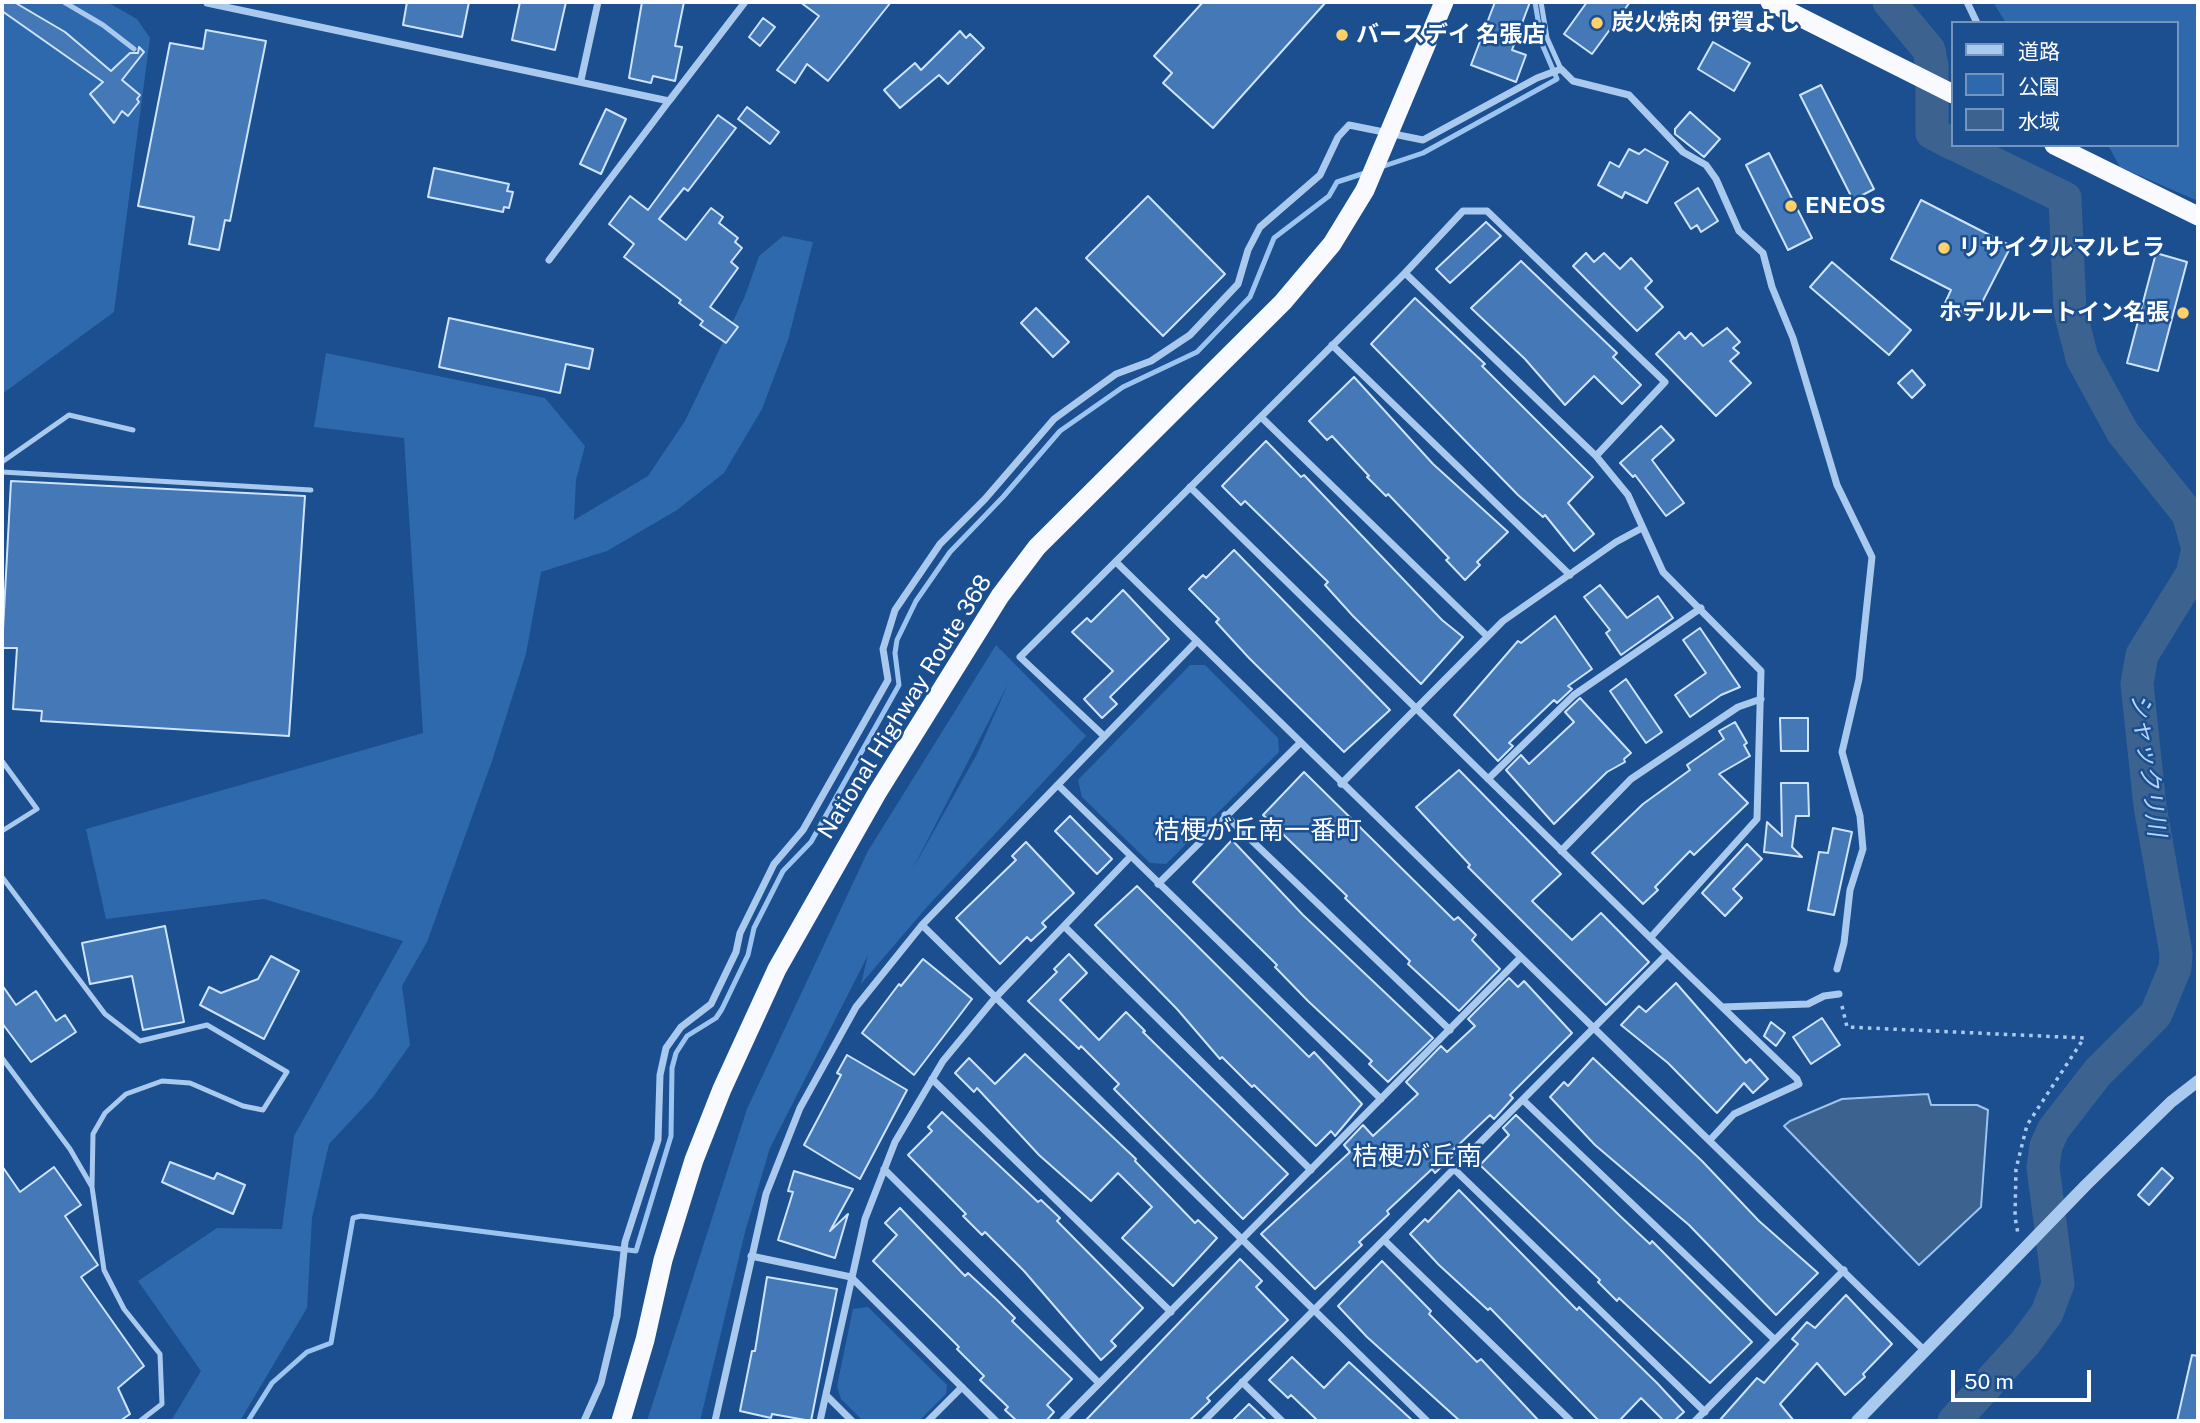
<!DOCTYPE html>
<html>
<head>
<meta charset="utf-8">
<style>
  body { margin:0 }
  #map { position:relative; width:2200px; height:1423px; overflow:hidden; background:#1b4f8f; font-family:"Public Sans","Noto Sans JP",sans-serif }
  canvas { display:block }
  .frame { position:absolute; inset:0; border:4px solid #fff; pointer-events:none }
  .legend { position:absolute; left:1951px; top:21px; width:228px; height:126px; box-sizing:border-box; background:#1b4f8f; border:2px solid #7695bc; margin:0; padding:9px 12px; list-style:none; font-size:21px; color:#fff }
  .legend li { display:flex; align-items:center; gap:14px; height:35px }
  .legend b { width:35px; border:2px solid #7695bc }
  .scale { position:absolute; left:1951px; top:1370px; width:140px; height:32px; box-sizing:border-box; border:4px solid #fff; border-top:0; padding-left:9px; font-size:21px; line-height:24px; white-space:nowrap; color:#fff; -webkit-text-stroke:5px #1b4f8f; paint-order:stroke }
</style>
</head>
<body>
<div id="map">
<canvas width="2200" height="1423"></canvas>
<div class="frame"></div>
<ul class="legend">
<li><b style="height:9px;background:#a9c9ee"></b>道路</li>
<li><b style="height:19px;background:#2e69ad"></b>公園</li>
<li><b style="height:19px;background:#3c6290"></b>水域</li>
</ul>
<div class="scale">50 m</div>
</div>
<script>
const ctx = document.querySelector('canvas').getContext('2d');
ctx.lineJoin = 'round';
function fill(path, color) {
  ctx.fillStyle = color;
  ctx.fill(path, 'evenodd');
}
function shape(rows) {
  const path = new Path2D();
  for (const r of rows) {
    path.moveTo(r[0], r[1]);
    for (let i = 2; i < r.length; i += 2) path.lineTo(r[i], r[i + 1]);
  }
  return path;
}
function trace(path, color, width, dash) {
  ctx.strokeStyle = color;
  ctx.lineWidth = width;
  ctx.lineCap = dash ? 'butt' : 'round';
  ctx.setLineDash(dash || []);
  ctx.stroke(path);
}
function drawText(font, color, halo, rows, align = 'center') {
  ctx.font = font + ' "Public Sans","Noto Sans JP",sans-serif';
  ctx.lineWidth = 5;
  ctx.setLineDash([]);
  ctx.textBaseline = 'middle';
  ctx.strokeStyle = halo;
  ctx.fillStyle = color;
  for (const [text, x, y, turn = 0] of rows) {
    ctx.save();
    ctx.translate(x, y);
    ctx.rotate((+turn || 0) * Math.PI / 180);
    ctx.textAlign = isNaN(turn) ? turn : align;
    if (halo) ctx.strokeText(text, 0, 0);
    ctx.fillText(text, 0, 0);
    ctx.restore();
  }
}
fill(shape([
  [2,2,107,2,137,19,150,38,114,312,2,394],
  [1993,2,2198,2,2198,201,2120,167,2108,145,2177,145,2177,23,2006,23],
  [783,236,813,242,788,340,762,409,724,473,677,510,607,551,541,572,526,654,492,761,427,942,402,986,410,1045,373,1097,329,1144,312,1218,307,1308,240,1421,171,1421,201,1371,138,1281,217,1228,282,1229,294,1136,403,941,264,899,106,919,86,829,423,733,404,438,314,427,326,353,545,398,585,446,576,480,574,520,648,476,685,421,745,296,759,256],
  [996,645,1086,736,926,908,861,984,868,955,770,1148,745,1232,700,1421,647,1421,747,1109,868,851],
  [1008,684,977,754,911,872],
  [1190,665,1205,665,1278,738,1279,752,1166,864,1150,863,1082,797,1078,780],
  [868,1307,947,1385,946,1394,919,1421,863,1421,841,1399,837,1386,853,1309]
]), '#2e69ad');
const water = shape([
  [1928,1094,1931,1105,1977,1105,1988,1110,1981,1207,1919,1265,1784,1126,1790,1121,1842,1099,1928,1094]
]);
fill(water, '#3c6290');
trace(water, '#9cc4f0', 2);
trace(shape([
  [1381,167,1423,153,1557,79,1542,44,1535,2],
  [248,1421,272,1383,307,1352,331,1343,353,1218,361,1216,636,1251,671,1136,672,1068,676,1053,687,1036,716,1018,722,1009,748,955,754,928,783,871,811,842,899,685,895,653,897,640,916,601,950,552,1003,497,1060,431,1123,387,1197,352,1250,297,1274,238,1329,196,1337,182,1365,173]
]), '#9cc4f0', 5);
trace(shape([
  [1889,2,1929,50,1932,66,1932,133,1953,144],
  [1954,1421,2025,1343,2047,1313,2058,1284,2043,1167,2046,1146,2053,1130,2098,1072,2156,1014,2175,968,2176,953,2150,806,2137,684,2142,655,2192,574,2198,549,2188,514,2123,433,2082,358,2070,311,2065,198,1956,145]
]), '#3c6290', 33);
const building = shape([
  [2,2,14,2,65,32,111,71,130,53,138,53,139,47,144,52,122,80,140,95,137,99,139,102,128,116,122,111,114,123,90,94,103,82,2,11,2,2],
  [407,2,469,2,462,37,403,25,407,2],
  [520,2,566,2,555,50,512,40,520,2],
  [642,2,684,2,675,46,682,47,675,81,653,76,651,83,629,78,642,2],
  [800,2,891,2,828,81,807,64,795,83,777,70,819,16,800,2],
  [1203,2,1326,2,1213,128,1163,83,1172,73,1154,56,1203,2],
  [1495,2,1530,2,1512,50,1526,55,1516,82,1471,65,1495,2],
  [1587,2,1630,2,1592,54,1564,34,1587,2],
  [763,18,775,27,760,46,749,37,763,18],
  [206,30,266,41,230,221,225,220,219,250,189,244,194,217,138,206,170,43,203,49,206,30],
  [960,31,966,38,970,34,984,48,948,84,939,75,900,108,884,90,915,63,921,70,960,31],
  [1713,42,1750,63,1734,91,1698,69,1713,42],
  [1821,85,1874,189,1853,200,1800,95,1821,85],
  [747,107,779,132,770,144,738,119,747,107],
  [606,109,626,119,601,174,580,164,606,109],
  [1690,112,1720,139,1704,157,1675,134,1675,129,1690,112],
  [718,115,736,128,688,191,684,188,659,219,686,240,711,208,723,217,719,223,738,238,735,242,742,248,731,262,738,268,710,307,738,327,726,343,700,325,703,321,679,303,681,300,624,257,634,244,609,224,630,196,648,210,718,115],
  [1629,149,1639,154,1645,149,1668,162,1647,203,1625,192,1622,198,1598,185,1610,162,1619,167,1629,149],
  [1769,153,1812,238,1788,250,1746,165,1769,153],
  [434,168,509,184,507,191,513,192,509,208,504,207,503,212,428,197,434,168],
  [1698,188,1718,221,1701,232,1697,225,1691,229,1675,203,1698,188],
  [1148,196,1225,274,1163,336,1086,258,1148,196],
  [1921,200,2011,246,1974,318,1945,303,1951,290,1891,259,1921,200],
  [1486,222,1501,236,1450,283,1436,269,1486,222],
  [1586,253,1594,262,1604,253,1620,269,1631,258,1652,281,1645,288,1663,307,1637,331,1573,266,1586,253],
  [2156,253,2187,262,2158,371,2127,363,2156,253],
  [1521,261,1617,353,1613,357,1641,385,1622,404,1594,376,1565,405,1525,359,1471,308,1521,261],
  [1832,262,1911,330,1889,355,1810,287,1832,262],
  [1415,298,1485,364,1482,366,1593,477,1568,503,1594,534,1574,551,1545,515,1543,517,1518,495,1371,344,1415,298],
  [1036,308,1069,342,1053,357,1021,323,1036,308],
  [449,318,593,349,589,369,566,364,560,393,439,367,449,318],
  [1727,328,1740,342,1733,348,1739,353,1730,361,1751,383,1716,416,1656,354,1679,332,1685,339,1691,333,1703,346,1727,328],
  [1912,370,1925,385,1912,398,1898,383,1912,370],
  [1354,377,1433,464,1508,532,1477,562,1480,565,1465,580,1446,560,1449,558,1388,494,1386,496,1367,477,1369,476,1332,436,1327,440,1309,421,1354,377],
  [1661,426,1674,440,1652,460,1684,503,1666,516,1635,475,1633,477,1620,463,1661,426],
  [1266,441,1301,477,1304,475,1442,620,1463,637,1421,684,1353,616,1325,585,1328,582,1245,501,1241,505,1222,486,1266,441],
  [11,481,305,496,289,736,41,721,42,711,13,709,17,648,2,648,11,481],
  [1234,550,1390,710,1344,752,1249,658,1216,622,1219,619,1189,589,1203,575,1206,578,1234,550],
  [1600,585,1627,618,1658,596,1673,618,1621,655,1606,633,1610,630,1584,597,1600,585],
  [1123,590,1169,639,1110,697,1117,704,1102,718,1084,699,1113,671,1072,632,1087,618,1091,622,1123,590],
  [1555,616,1592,669,1568,686,1572,689,1557,703,1554,700,1509,743,1513,746,1498,761,1454,715,1518,641,1521,643,1555,616],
  [1700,628,1740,687,1721,695,1690,717,1675,695,1706,673,1683,640,1700,628],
  [1626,679,1662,732,1646,743,1610,691,1626,679],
  [1580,698,1631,753,1624,759,1625,762,1607,772,1554,824,1506,770,1521,755,1529,764,1574,722,1565,712,1580,698],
  [1780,718,1808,718,1808,751,1781,751,1780,718],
  [1735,722,1747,743,1744,745,1750,756,1719,774,1748,803,1694,855,1690,851,1655,887,1658,890,1643,904,1592,853,1643,804,1690,770,1687,765,1724,739,1719,731,1735,722],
  [1459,770,1561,874,1532,901,1572,940,1601,913,1649,962,1606,1005,1468,867,1470,865,1416,807,1459,770],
  [1304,772,1454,920,1458,917,1476,935,1472,940,1500,969,1459,1011,1408,964,1410,961,1345,898,1347,896,1263,815,1304,772],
  [1781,783,1808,783,1809,816,1796,816,1792,847,1802,857,1764,852,1767,822,1782,836,1781,783],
  [1070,816,1112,859,1097,874,1055,831,1070,816],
  [1833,828,1852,832,1834,915,1808,910,1819,852,1828,853,1833,828],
  [1232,840,1303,915,1433,1038,1388,1082,1369,1064,1372,1061,1308,1001,1275,967,1277,965,1193,882,1232,840],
  [1026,842,1074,893,1042,923,1046,927,1031,941,1027,937,1000,964,956,918,1016,860,1012,856,1026,842],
  [1747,844,1762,859,1733,889,1742,898,1725,916,1702,893,1747,844],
  [1137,886,1309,1057,1314,1052,1362,1104,1335,1136,1331,1131,1316,1146,1254,1085,1252,1087,1222,1057,1220,1059,1177,1009,1095,925,1137,886],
  [165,926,184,1022,143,1030,132,976,90,984,82,943,165,926],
  [1069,954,1087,973,1060,1000,1099,1040,1126,1012,1145,1031,1143,1032,1288,1174,1243,1219,1114,1089,1119,1084,1081,1046,1079,1049,1028,1001,1057,972,1054,969,1069,954],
  [271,956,299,971,264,1039,200,1005,209,987,221,993,258,979,271,956],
  [923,959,972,999,914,1075,862,1033,899,984,901,986,923,959],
  [1509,978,1518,987,1524,981,1572,1033,1510,1095,1513,1098,1494,1119,1490,1115,1452,1151,1455,1154,1435,1173,1432,1169,1387,1211,1389,1214,1359,1242,1362,1245,1315,1289,1261,1234,1350,1152,1344,1145,1363,1125,1373,1136,1418,1094,1406,1082,1441,1046,1447,1052,1475,1026,1468,1019,1509,978],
  [1676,983,1746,1063,1750,1059,1768,1079,1753,1093,1744,1083,1717,1113,1668,1063,1621,1025,1639,1006,1646,1012,1676,983],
  [2,985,16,1005,36,991,56,1021,65,1015,76,1032,31,1062,2,1023,2,985],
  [1822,1018,1840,1045,1811,1064,1793,1037,1822,1018],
  [1771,1022,1785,1033,1776,1046,1764,1036,1771,1022],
  [1025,1054,1136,1159,1135,1161,1195,1223,1198,1220,1217,1238,1173,1286,1122,1238,1152,1207,1118,1173,1091,1201,1039,1155,977,1088,974,1092,955,1073,969,1058,995,1084,1025,1054],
  [847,1055,907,1090,860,1179,804,1145,841,1075,837,1073,847,1055],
  [1593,1058,1702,1161,1759,1221,1818,1273,1776,1315,1689,1225,1595,1145,1550,1097,1564,1082,1568,1086,1593,1058],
  [942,1112,1038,1202,1041,1200,1060,1218,1057,1221,1143,1308,1111,1341,1116,1346,1101,1360,1024,1271,985,1232,982,1235,963,1216,966,1214,908,1155,932,1131,928,1127,942,1112],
  [1516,1115,1620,1216,1650,1244,1652,1241,1752,1342,1710,1383,1619,1298,1617,1301,1598,1282,1600,1280,1480,1165,1509,1135,1503,1128,1516,1115],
  [170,1162,214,1179,217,1173,245,1185,233,1214,162,1182,170,1162],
  [2,1166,20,1192,54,1167,81,1205,65,1216,98,1265,81,1277,144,1366,118,1388,130,1414,120,1421,2,1421,2,1166],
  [2162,1168,2173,1178,2149,1205,2138,1195,2162,1168],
  [794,1171,853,1189,830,1231,848,1214,835,1258,778,1240,793,1192,788,1191,794,1171],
  [1459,1190,1577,1310,1579,1307,1657,1383,1684,1412,1674,1421,1664,1421,1641,1398,1619,1421,1599,1421,1490,1308,1488,1310,1439,1265,1410,1234,1425,1219,1428,1222,1459,1190],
  [900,1208,965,1276,968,1273,996,1299,1015,1318,1012,1321,1072,1379,1047,1405,1054,1412,1046,1421,1017,1421,1005,1410,1008,1407,980,1380,984,1376,957,1349,959,1347,873,1261,897,1235,885,1223,900,1208],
  [1240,1259,1262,1281,1256,1287,1288,1320,1207,1398,1210,1401,1189,1421,1085,1421,1240,1259],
  [1382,1261,1431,1311,1429,1314,1477,1362,1481,1359,1539,1421,1460,1421,1367,1337,1338,1306,1382,1261],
  [767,1277,837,1289,811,1421,772,1414,771,1418,740,1411,752,1351,755,1351,767,1277],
  [1846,1295,1892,1344,1863,1374,1865,1377,1845,1395,1817,1363,1780,1404,1794,1421,1719,1421,1757,1378,1764,1383,1798,1344,1792,1339,1807,1322,1815,1328,1846,1295],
  [2192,1355,2198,1356,2198,1421,2177,1421,2192,1355],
  [1292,1357,1324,1388,1349,1362,1413,1421,1318,1421,1291,1395,1288,1398,1269,1380,1292,1357],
  [1249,1404,1267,1421,1232,1421,1249,1404]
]);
fill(building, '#4478b7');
trace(building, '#cfe3fa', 2);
trace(shape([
  [1842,1006,1847,1027,2084,1038,2027,1125,2016,1169,2015,1217,2018,1234]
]), '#a9c9ee', 3.5, [3.5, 5]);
trace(shape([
  [64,2,103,25,134,49],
  [1541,2,1547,38,1561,69],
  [2,462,69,415,133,430],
  [2,472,311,490],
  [2,761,37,809,2,831],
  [2,877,105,1014,140,1041,207,1025,287,1072,263,1110,243,1106,190,1083,162,1081,126,1094,105,1113,93,1134,92,1187],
  [2,1058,70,1149,92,1187,104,1270,124,1309,160,1354,162,1404,140,1421]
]), '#a9c9ee', 5);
trace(shape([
  [1967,2,1977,23],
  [207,3,669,101,745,2],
  [581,80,598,2],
  [549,260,669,101],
  [1405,273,1596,456],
  [1332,345,1570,575],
  [1261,417,1487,636],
  [1190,487,1667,954,1204,1421],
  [1116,562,1926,1352],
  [1104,736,1020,657,1405,273,1463,211,1487,211,1665,382,1596,456,1628,495,1663,572,1761,671,1757,819,1651,937],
  [1488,779,1574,695,1701,608],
  [1341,784,1503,621,1616,542,1642,528],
  [1058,785,1381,1099],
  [1225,815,1450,1030],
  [1561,851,1631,779,1738,707,1761,699],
  [1158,884,1300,743],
  [922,925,1427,1421],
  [1064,926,1311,1170],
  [1667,954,1722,1007,1808,1004,1824,996,1839,994],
  [932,1079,1171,1312],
  [1523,1100,1775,1340],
  [1710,1140,1734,1114,1799,1084,1797,1079,1722,1007],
  [884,1169,1099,1383],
  [1455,1170,1705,1412],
  [1384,1240,1571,1421],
  [751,1256,851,1277,996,1421],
  [1242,1382,1282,1421],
  [826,1395,852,1421],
  [584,1421,601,1383,617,1316,625,1242,658,1140,660,1075,666,1048,681,1027,711,1004,736,952,740,933,774,864,803,830,888,680,883,649,895,610,940,544,985,499,1054,419,1116,374,1151,361,1190,335,1238,284,1248,250,1260,227,1320,175,1338,137,1349,125,1423,140,1537,78,1561,69,1573,81,1629,95,1683,152,1706,165,1716,179,1739,231,1763,253,1772,287,1793,338,1837,485,1872,557,1859,679,1842,752,1860,816,1863,849,1850,890,1844,943,1837,969],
  [715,1421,766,1194,800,1108,856,1007,922,925,1196,642],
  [820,1421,865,1219,895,1142,943,1061,995,998,1130,857],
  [928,1421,962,1387],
  [1062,1421,1520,958],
  [1695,1421,1844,1270]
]), '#a9c9ee', 7);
trace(shape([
  [1857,1421,2086,1185,2171,1102,2198,1081]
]), '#a9c9ee', 12);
trace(shape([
  [1770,2,1953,94],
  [2054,145,2198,216],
  [621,1421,645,1340,663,1260,694,1160,722,1089,777,969,877,793,1000,596,1037,547,1283,302,1332,244,1365,190,1444,2]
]), '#f8faff', 19);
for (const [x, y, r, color] of [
  [1597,23,7,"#ffd166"],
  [1342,35,7,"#ffd166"],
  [1791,206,7,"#ffd166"],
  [1944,248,7,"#ffd166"],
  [2183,313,7,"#ffd166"]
]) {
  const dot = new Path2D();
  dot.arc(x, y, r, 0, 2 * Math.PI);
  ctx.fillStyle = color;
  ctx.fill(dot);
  trace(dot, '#1b4f8f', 2.5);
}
drawText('bold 23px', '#fff', '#1b4f8f', [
  ["炭火焼肉 伊賀よし",1611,23],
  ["バースデイ 名張店",1356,35],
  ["ENEOS",1805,206],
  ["リサイクルマルヒラ",1958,248],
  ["ホテルルートイン名張",2169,313,"right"]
], 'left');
drawText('23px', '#fff', '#1b4f8f', [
  ["National Highway Route 368",905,707,-58]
]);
drawText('italic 24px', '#b5d3f5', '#1b4f8f', [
  ["シャックリ川",2148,765,83]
]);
drawText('26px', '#fff', '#1b4f8f', [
  ["桔梗が丘南一番町",1258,831],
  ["桔梗が丘南",1417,1157]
]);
</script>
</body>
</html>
